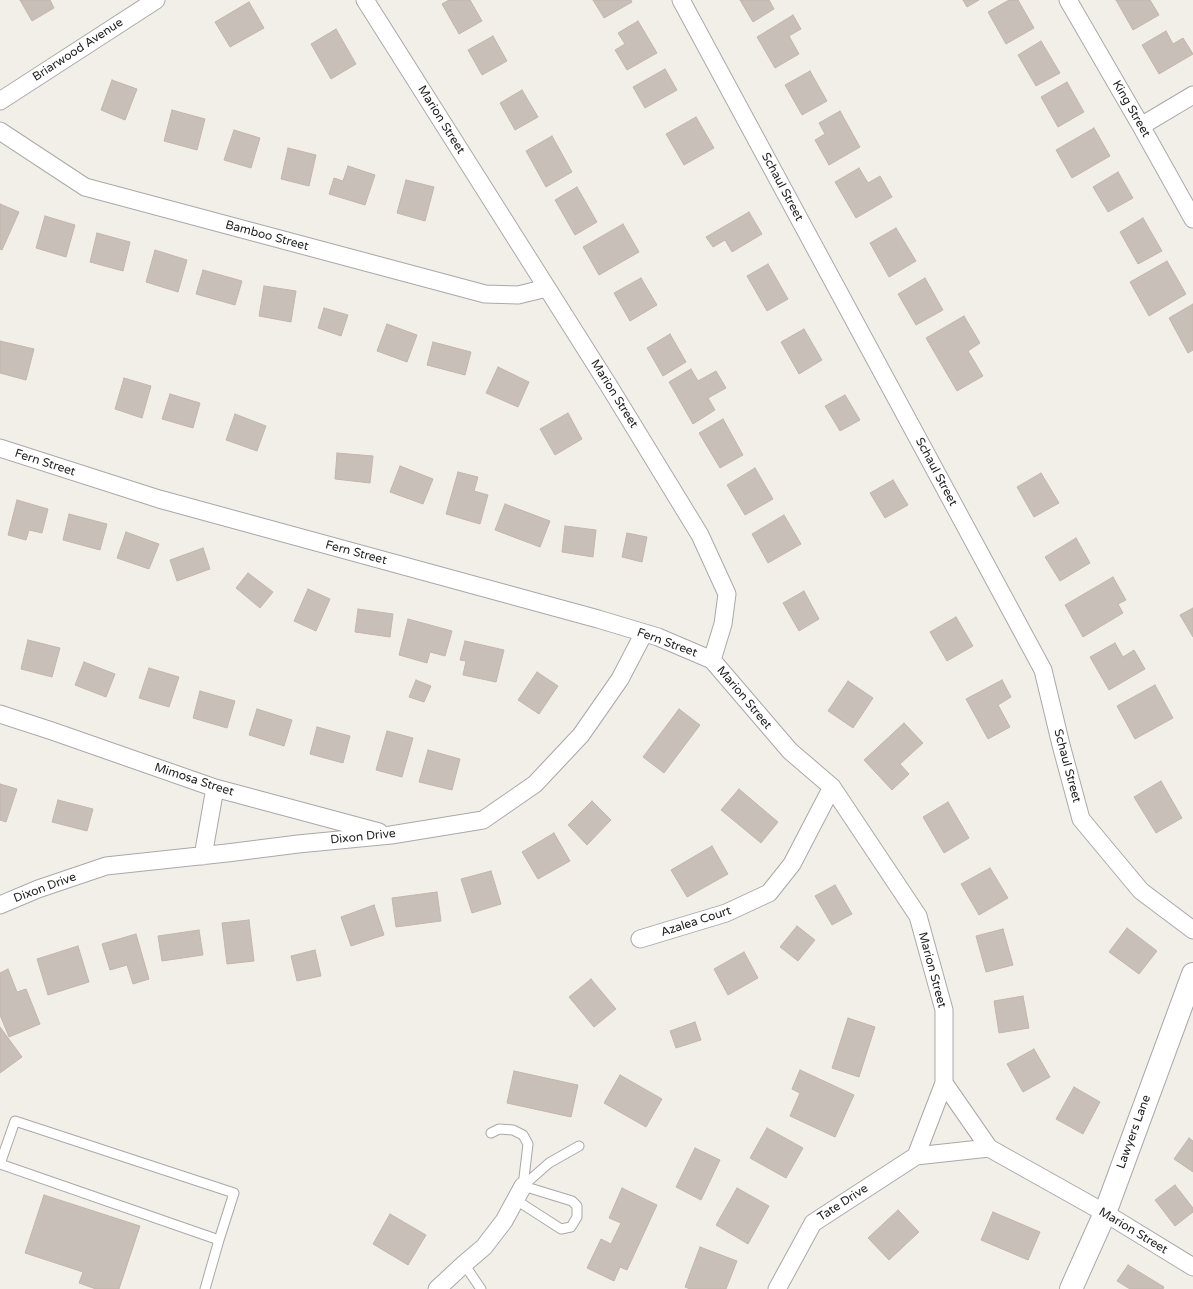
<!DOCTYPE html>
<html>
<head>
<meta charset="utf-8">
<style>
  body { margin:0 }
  canvas { display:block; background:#f2efe9 }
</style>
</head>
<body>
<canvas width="1193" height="1289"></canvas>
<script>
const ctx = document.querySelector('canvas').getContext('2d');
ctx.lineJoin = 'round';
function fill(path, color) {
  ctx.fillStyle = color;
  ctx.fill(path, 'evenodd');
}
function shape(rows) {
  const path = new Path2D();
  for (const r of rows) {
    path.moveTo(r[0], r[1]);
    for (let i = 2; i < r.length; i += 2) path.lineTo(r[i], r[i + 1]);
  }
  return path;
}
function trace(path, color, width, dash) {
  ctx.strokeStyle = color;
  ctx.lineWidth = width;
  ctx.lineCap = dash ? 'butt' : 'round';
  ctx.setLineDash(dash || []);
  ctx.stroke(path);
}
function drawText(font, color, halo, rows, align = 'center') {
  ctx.font = font + ' "Varela Round",sans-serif';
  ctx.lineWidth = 3;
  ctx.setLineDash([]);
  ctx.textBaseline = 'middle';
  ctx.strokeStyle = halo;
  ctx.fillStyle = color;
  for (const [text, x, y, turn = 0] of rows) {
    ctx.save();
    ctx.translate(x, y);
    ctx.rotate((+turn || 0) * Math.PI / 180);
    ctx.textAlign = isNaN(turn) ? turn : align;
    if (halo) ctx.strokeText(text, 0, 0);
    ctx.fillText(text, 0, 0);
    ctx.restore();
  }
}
const building = shape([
  [20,0,50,0,54,8,32,21,20,0],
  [449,0,470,0,482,21,459,34,442,4,449,0],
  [593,0,631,0,632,2,604,18,593,0],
  [740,0,769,0,774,9,753,22,740,0],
  [963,0,979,0,967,7,963,0],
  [1009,0,1018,0,1034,28,1006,44,988,12,1009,0],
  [1116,0,1150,0,1159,15,1133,30,1116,0],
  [249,2,264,28,230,47,215,22,249,2],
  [793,15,801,29,789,36,799,54,775,68,757,37,793,15],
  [638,21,657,53,627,70,615,50,625,44,618,33,638,21],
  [336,29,356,64,331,79,311,44,336,29],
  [1166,31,1173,44,1183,38,1193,54,1159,74,1142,45,1166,31],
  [493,36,507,61,482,75,468,50,493,36],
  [1041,41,1060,73,1036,86,1018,55,1041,41],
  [665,69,677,90,645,108,633,87,665,69],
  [810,71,827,101,802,115,785,85,810,71],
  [112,80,137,89,125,120,101,110,112,80],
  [1067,82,1084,112,1058,127,1041,97,1067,82],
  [522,90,538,117,515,130,500,103,522,90],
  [172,110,205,119,197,150,164,141,172,110],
  [840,111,860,147,829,165,815,140,825,134,819,123,840,111],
  [696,117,714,148,684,165,666,134,696,117],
  [1094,128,1110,156,1072,178,1056,150,1094,128],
  [234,130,260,138,251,168,224,160,234,130],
  [552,136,572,172,546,187,526,151,552,136],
  [288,148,316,155,309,186,281,179,288,148],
  [348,166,375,175,365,205,329,194,334,178,343,181,348,166],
  [859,168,868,183,880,176,892,197,856,218,835,182,859,168],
  [1118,172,1133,198,1108,212,1093,187,1118,172],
  [406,180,434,187,425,221,397,213,406,180],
  [577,187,597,222,575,235,555,200,577,187],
  [0,204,19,212,2,250,0,249,0,204],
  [749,212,762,234,732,252,725,240,713,247,706,237,749,212],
  [45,216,75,225,66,257,36,248,45,216],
  [1143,218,1162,251,1138,264,1120,232,1143,218],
  [623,224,639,252,599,275,583,247,623,224],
  [896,228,916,261,889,277,870,243,896,228],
  [97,233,130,242,123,271,90,262,97,233],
  [155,250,187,260,178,292,146,282,155,250],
  [1167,261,1186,294,1149,316,1130,282,1167,261],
  [768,264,788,299,767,311,747,276,768,264],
  [203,270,242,281,235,305,196,294,203,270],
  [641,278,657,305,630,321,614,293,641,278],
  [925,278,943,310,916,325,898,294,925,278],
  [264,286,296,291,291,322,259,316,264,286],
  [1193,304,1193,350,1188,353,1169,318,1193,304],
  [324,308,348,315,341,336,318,328,324,308],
  [964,316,980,343,968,351,983,376,957,391,926,338,964,316],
  [387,324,417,335,407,362,377,351,387,324],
  [804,329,822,360,799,374,781,342,804,329],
  [670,334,686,362,663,376,647,348,670,334],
  [0,341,34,349,26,380,0,373,0,341],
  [433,342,471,352,465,375,427,365,433,342],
  [498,367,529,382,518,407,486,393,498,367],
  [691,369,698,381,716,371,726,388,708,398,715,410,693,424,669,382,691,369],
  [124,378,151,386,142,418,115,409,124,378],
  [170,394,200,403,193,428,162,419,170,394],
  [845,395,860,420,840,431,825,406,845,395],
  [568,413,582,439,555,455,540,429,568,413],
  [235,414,266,426,257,451,226,440,235,414],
  [723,419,743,455,720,468,699,433,723,419],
  [337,453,373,456,370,483,335,479,337,453],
  [400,466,433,479,423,504,390,492,400,466],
  [755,468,773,499,745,515,727,485,755,468],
  [458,472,478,477,474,491,488,495,480,524,446,514,458,472],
  [1041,473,1059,503,1034,517,1017,487,1041,473],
  [893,480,908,505,885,518,870,493,893,480],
  [17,500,48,509,42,533,29,530,26,540,8,535,17,500],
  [505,504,550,521,540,547,495,530,505,504],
  [69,514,107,524,100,550,63,540,69,514],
  [784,515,801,544,768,563,752,534,784,515],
  [565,526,596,530,593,557,562,552,565,526],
  [126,532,159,544,149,569,117,558,126,532],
  [627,533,647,537,642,562,622,557,627,533],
  [1076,538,1090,563,1060,581,1045,557,1076,538],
  [203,548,210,569,177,581,170,560,203,548],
  [248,573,273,592,260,608,236,588,248,573],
  [1113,577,1126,600,1118,604,1123,613,1083,637,1065,605,1113,577],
  [308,589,330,599,316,631,294,621,308,589],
  [804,591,819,619,799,631,783,603,804,591],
  [1193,608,1193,637,1180,615,1193,608],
  [358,609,393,614,390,637,355,632,358,609],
  [956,617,973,646,947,661,930,632,956,617],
  [408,619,452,631,445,656,430,652,427,663,399,655,408,619],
  [28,640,60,648,52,677,21,669,28,640],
  [465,641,504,650,496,682,463,675,466,661,460,660,465,641],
  [1115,643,1123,657,1134,650,1145,669,1109,690,1090,657,1115,643],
  [84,662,115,674,106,697,75,685,84,662],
  [149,668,179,677,169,707,139,698,149,668],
  [537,672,558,686,539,714,518,700,537,672],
  [416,680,431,686,424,702,409,697,416,680],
  [1002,680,1011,697,998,705,1010,727,988,739,966,699,1002,680],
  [848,681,873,698,853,728,828,711,848,681],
  [1155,685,1173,718,1135,739,1117,706,1155,685],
  [200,691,235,701,227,728,193,718,200,691],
  [257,709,292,720,284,746,249,735,257,709],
  [679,709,700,725,664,773,643,757,679,709],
  [904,723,923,743,900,764,909,774,892,790,864,760,904,723],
  [317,727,350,736,343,763,310,754,317,727],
  [387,731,413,738,402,777,376,770,387,731],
  [428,750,460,759,452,790,419,782,428,750],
  [1161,781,1182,818,1156,833,1134,797,1161,781],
  [0,784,17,789,6,822,0,820,0,784],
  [739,789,778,822,761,843,721,810,739,789],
  [58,800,93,809,87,831,52,822,58,800],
  [592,801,611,820,587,845,568,825,592,801],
  [948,802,969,838,944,853,923,817,948,802],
  [554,833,570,861,538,879,522,852,554,833],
  [712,846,728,874,687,897,671,870,712,846],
  [990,868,1008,898,979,915,961,884,990,868],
  [491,871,501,904,472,913,461,879,491,871],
  [835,885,852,914,832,925,815,896,835,885],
  [437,892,441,921,396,927,392,898,437,892],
  [374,905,384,935,351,946,341,917,374,905],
  [249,920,254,961,227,964,222,923,249,920],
  [797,926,815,940,798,961,780,947,797,926],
  [1127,928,1157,951,1139,974,1109,952,1127,928],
  [1003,929,1013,965,986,972,976,936,1003,929],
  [199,930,203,955,162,961,158,936,199,930],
  [136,934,149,979,133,984,127,965,110,970,102,944,136,934],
  [78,946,89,982,48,995,37,959,78,946],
  [315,950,321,976,297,981,291,956,315,950],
  [744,952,758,978,728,995,714,969,744,952],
  [8,969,17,992,26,989,40,1024,9,1037,0,1015,0,973,8,969],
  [591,979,616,1009,594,1027,569,997,591,979],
  [1023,996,1029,1028,999,1033,994,1001,1023,996],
  [848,1018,875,1027,859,1077,832,1068,848,1018],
  [695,1022,701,1040,676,1048,670,1031,695,1022],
  [0,1027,22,1057,0,1073,0,1027],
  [1034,1049,1050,1077,1023,1092,1007,1064,1034,1049],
  [800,1070,854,1095,835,1137,790,1116,800,1093,792,1089,800,1070],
  [514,1071,578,1085,571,1117,507,1103,514,1071],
  [620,1075,662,1099,646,1127,604,1103,620,1075],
  [1074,1087,1100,1102,1083,1134,1056,1119,1074,1087],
  [767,1128,803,1148,786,1178,750,1158,767,1128],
  [1189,1138,1193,1141,1193,1172,1174,1159,1189,1138],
  [695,1148,720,1160,701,1200,676,1187,695,1148],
  [1175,1185,1193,1208,1193,1212,1175,1226,1155,1200,1175,1185],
  [622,1188,657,1205,627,1270,620,1267,614,1281,587,1268,601,1239,611,1244,621,1223,609,1218,622,1188],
  [737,1188,769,1206,748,1244,716,1225,737,1188],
  [44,1195,140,1226,119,1289,96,1289,79,1283,83,1272,25,1253,44,1195],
  [898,1210,919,1232,889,1260,868,1238,898,1210],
  [993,1212,1040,1232,1028,1260,981,1240,993,1212],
  [390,1214,426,1235,408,1265,373,1244,390,1214],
  [700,1247,737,1261,726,1289,690,1289,685,1287,700,1247],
  [1128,1265,1164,1287,1163,1289,1130,1289,1117,1281,1128,1265]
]);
fill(building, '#c7bfb8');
trace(building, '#c4b6ab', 1);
const service = shape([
  [491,1133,499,1129,513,1130,523,1135,528,1144,523,1186],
  [0,1164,15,1121,234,1193,219,1240,0,1164],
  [523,1186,549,1163,579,1146],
  [516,1200,561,1229,571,1227,577,1217,577,1206,572,1201,523,1186],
  [464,1264,481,1289],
  [205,1289,219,1240]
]);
const minor = shape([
  [365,0,609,386,700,535,727,594,723,624,712,660,790,751,832,787,918,916,944,1010,944,1083,989,1148,1105,1213,1193,1267],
  [681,0,1043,670,1061,745,1081,819,1141,891,1193,930],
  [1068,0,1141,126,1193,219],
  [0,101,156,0],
  [1141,126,1193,95],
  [0,131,85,187,485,294,518,295,547,288],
  [0,448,159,499,598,619,658,637,712,660],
  [0,714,52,731,215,788,379,832],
  [203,856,215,788],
  [0,905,38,889,106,866,227,853,298,844,391,835,483,820,535,784,581,735,620,679,644,633],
  [640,939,726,913,769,893,792,864,832,787],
  [916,1156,944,1083],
  [437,1289,464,1264,484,1247,504,1221,523,1186],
  [777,1289,813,1223,916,1156,989,1148]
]);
const tertiary = shape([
  [1071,1289,1105,1213,1193,974]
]);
trace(service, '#a9a9a9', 11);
trace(minor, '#a9a9a9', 19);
trace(tertiary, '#a9a9a9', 24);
trace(service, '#fff', 9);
trace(minor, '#fff', 17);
trace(tertiary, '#fff', 22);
drawText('12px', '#222', '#fff', [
  ["Briarwood Avenue",78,50,-33],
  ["King Street",1131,109,60],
  ["Marion Street",441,120,58],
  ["Schaul Street",782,187,62],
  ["Bamboo Street",267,236,15],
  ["Marion Street",614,394,58],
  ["Fern Street",45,463,18],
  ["Schaul Street",936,472,62],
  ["Fern Street",356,553,15],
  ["Fern Street",667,643,20],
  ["Marion Street",744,698,50],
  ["Schaul Street",1067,766,75],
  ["Mimosa Street",194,780,18],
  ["Dixon Drive",363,837,-6],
  ["Dixon Drive",45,888,-20],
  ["Azalea Court",696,922,-18],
  ["Marion Street",932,970,75],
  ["Lawyers Lane",1134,1132,-70],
  ["Tate Drive",843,1203,-33],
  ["Marion Street",1133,1231,31]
]);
</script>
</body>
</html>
